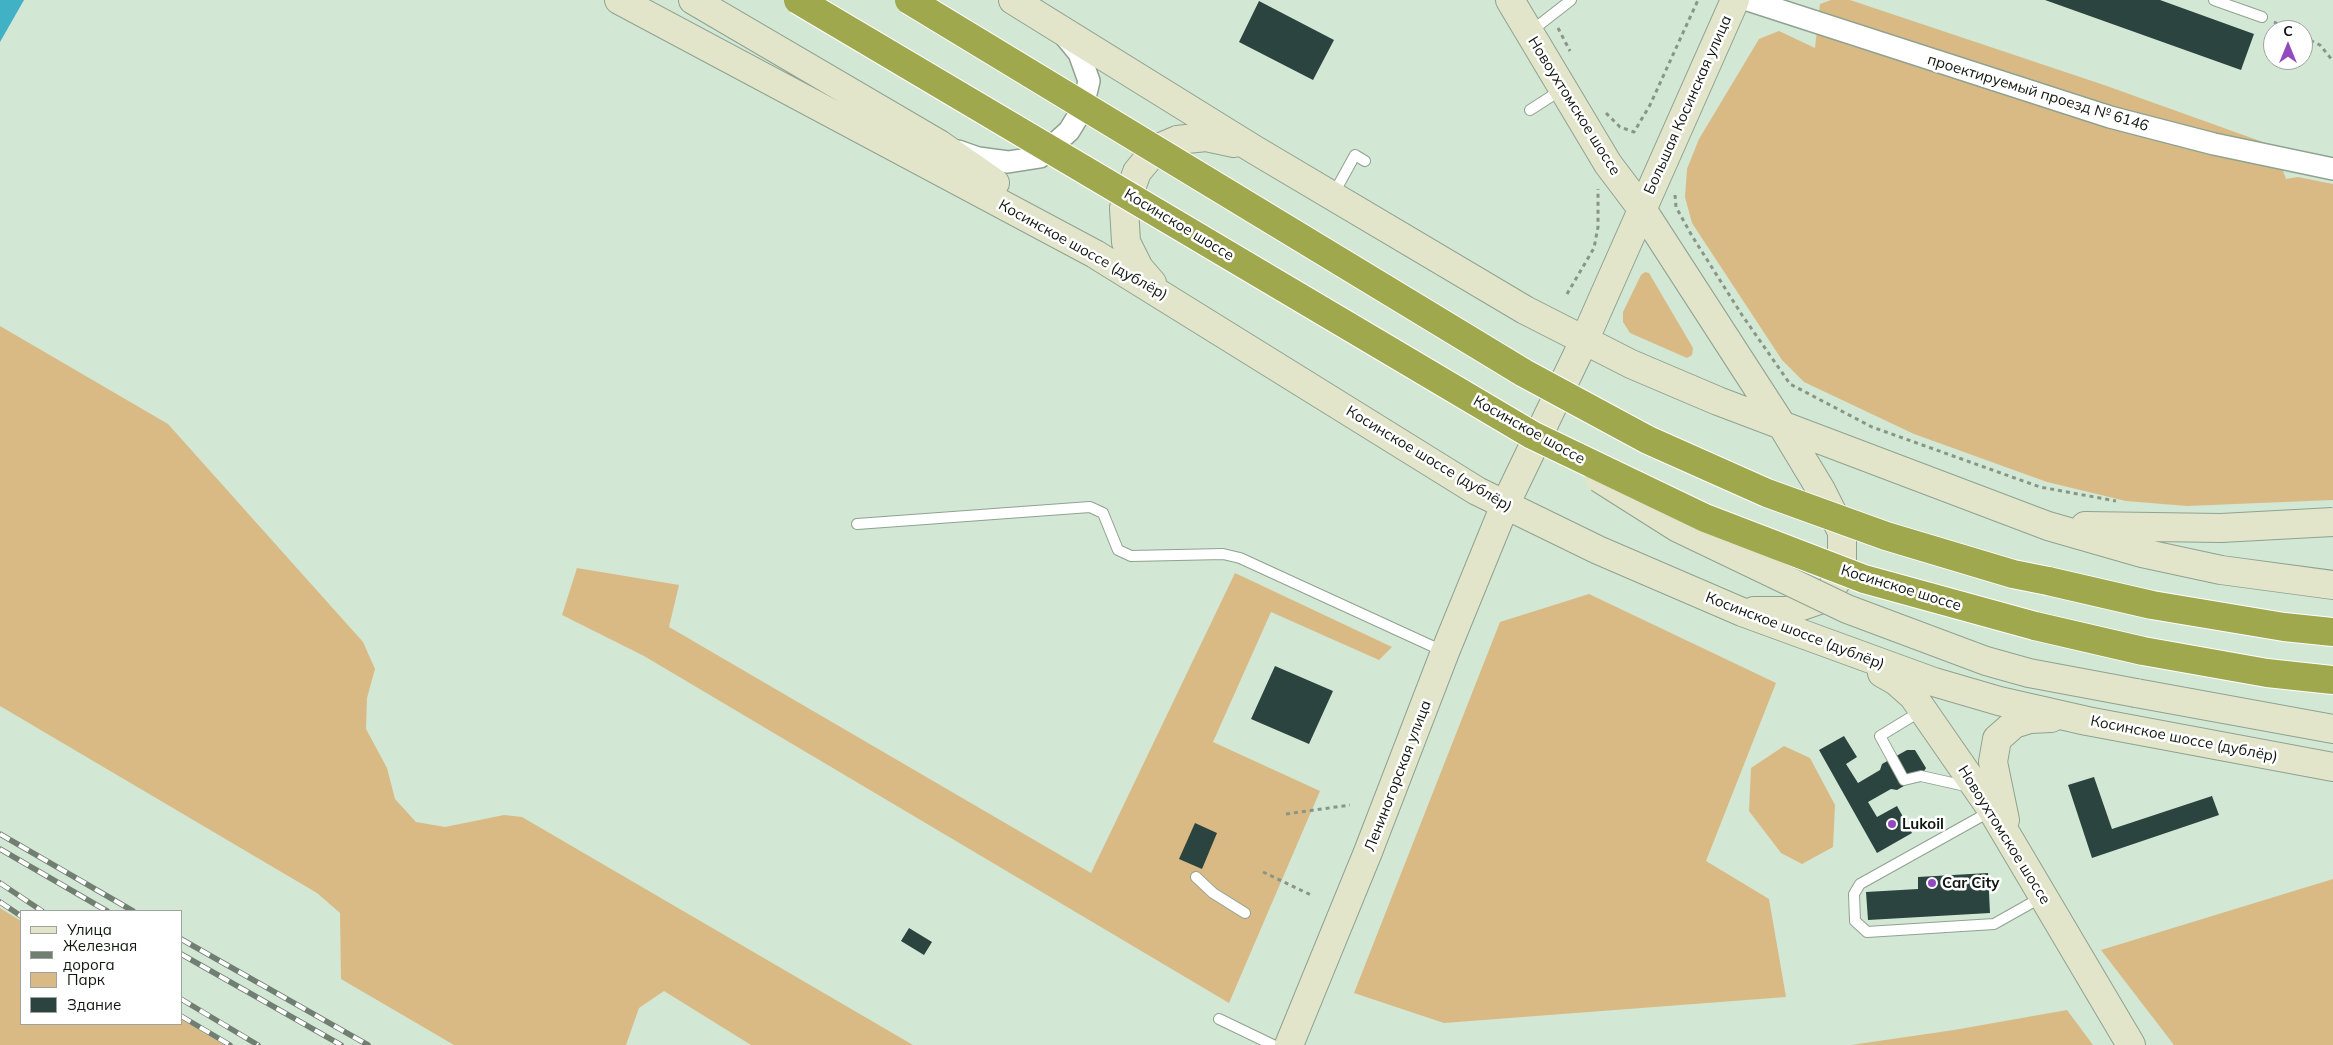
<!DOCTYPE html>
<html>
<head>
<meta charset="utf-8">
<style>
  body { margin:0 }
  #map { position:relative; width:2333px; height:1045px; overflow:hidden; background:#d3e7d5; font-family:Mulish,sans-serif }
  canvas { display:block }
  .legend { position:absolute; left:20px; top:910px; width:162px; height:115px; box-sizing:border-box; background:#fff; border:1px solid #9fa29f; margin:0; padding:6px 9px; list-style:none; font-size:15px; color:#101710 }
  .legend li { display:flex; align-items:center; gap:10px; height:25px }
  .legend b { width:25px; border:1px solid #9fa29f }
  .north { position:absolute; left:2263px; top:20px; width:50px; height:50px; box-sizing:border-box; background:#fff; border:1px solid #9fa29f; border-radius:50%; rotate:0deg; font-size:14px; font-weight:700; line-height:20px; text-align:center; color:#101710 }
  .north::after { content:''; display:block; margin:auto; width:18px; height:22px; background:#944abd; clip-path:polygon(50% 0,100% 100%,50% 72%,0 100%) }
</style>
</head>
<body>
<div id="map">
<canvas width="2333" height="1045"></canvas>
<ul class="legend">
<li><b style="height:6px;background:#e2e5ca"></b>Улица</li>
<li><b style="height:6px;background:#717f72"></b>Железная дорога</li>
<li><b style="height:14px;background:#d9ba84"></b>Парк</li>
<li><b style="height:14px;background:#2b443f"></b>Здание</li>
</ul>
<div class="north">С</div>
</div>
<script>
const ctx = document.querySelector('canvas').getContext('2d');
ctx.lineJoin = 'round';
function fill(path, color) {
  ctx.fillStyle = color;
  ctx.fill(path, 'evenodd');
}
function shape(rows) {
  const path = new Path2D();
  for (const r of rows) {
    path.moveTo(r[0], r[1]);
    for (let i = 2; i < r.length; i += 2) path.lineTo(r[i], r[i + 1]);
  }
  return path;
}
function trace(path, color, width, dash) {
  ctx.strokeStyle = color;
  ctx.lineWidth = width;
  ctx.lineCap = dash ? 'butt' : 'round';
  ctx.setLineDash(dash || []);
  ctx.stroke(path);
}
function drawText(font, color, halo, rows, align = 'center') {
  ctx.font = font + ' Mulish,sans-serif';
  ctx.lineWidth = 5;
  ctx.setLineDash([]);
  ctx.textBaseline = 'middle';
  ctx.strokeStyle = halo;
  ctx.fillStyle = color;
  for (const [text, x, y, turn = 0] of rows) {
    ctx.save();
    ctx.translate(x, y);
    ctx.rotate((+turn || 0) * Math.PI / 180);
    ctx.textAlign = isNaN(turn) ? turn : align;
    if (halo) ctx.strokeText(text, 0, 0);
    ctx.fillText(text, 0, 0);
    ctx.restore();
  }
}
fill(shape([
  [1831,0,1850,0,2104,85,2274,146,2286,179,2298,177,2333,184,2333,500,2187,506,2126,501,2047,482,1914,434,1804,382,1782,360,1692,223,1685,197,1687,169,1699,139,1759,39,1779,31,1815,48,1820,4],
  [1645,272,1649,273,1693,348,1692,355,1687,358,1630,333,1623,322,1623,312,1641,275],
  [0,326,168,424,363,642,375,669,367,698,366,729,387,768,395,799,416,822,445,827,504,815,522,817,913,1045,751,1045,664,991,639,1008,626,1045,454,1045,341,979,340,913,317,893,0,706],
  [577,568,679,585,669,627,1091,873,1235,573,1392,647,1379,660,1271,612,1213,742,1320,791,1229,1003,644,656,562,615],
  [1589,594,1776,683,1706,861,1769,899,1786,997,1444,1023,1354,993,1500,622],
  [1784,746,1810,758,1835,805,1833,847,1802,864,1781,853,1749,811,1751,768],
  [2333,879,2333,1045,2174,1045,2101,950],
  [0,908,21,921,21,1024,181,1024,181,1019,224,1045,0,1045],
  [2067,1010,2093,1045,1851,1045,1954,1030]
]), '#d9ba84');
fill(shape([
  [0,0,24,0,0,42]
]), '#41b1c6');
fill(shape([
  [2045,0,2160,0,2254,34,2241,70],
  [1259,1,1334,40,1313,80,1239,42],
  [1275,666,1333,691,1309,744,1251,719],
  [1844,736,1857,757,1846,764,1858,783,1880,770,1882,764,1907,750,1915,750,1926,768,1921,776,1897,790,1891,789,1868,802,1877,817,1897,806,1912,833,1877,853,1819,750],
  [2094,777,2112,829,2212,796,2219,815,2092,858,2068,785],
  [1195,823,1217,833,1202,869,1179,859],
  [1988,873,1990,913,1868,920,1866,892,1918,889,1918,877],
  [909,928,932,942,924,955,901,941]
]), '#2b443f');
const lane = shape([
  [2214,0,2262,17],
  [1530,32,1571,0],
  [1530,110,1561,90],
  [1333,195,1355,155,1365,161],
  [857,524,1090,507,1103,513,1118,550,1131,556,1223,554,1240,558,1445,652],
  [1921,711,1880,736,1904,780,1921,776,1970,787],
  [1991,811,1860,884,1854,894,1855,921,1867,932,1994,924,2042,897],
  [1196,877,1213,893,1245,913],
  [1219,1019,1273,1045]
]);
const street = shape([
  [1748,0,2110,117,2214,144,2333,169],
  [958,151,978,158,1008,162,1040,157,1069,131,1082,110,1089,81,1079,53,1065,36]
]);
const secondary = shape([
  [619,0,1095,254,1477,491,1598,550,1742,612,1934,682,1999,701,2087,721,2333,767],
  [693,0,939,144,995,183],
  [1013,0,1255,150,1525,310,1631,364,1718,401,2048,526,2142,553,2221,570,2333,585],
  [1510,0,1608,164,1642,209,1783,427,1821,490,1842,532,1842,573,1825,598,1787,611,1754,611],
  [1152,283,1139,268,1126,242,1124,208,1137,172,1156,149,1177,140,1206,137,1234,143],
  [2085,526,2221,528],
  [1882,673,1896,681,1913,696,1992,810,2131,1045],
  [2136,693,2333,729],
  [2005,820,1993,762,1997,739,2014,724,2030,719,2051,718],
  [1289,1045,1368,852,1445,652,1505,505,1584,341,1735,0]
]);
const highway = shape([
  [2048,581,2152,605,2284,627,2333,632],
  [2035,626,2143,651,2267,673,2333,680]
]);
trace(lane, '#8fa290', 12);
trace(street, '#8fa290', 24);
trace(secondary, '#8fa290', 30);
trace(highway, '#fff', 30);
trace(shape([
  [2274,22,2289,30],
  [1558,28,1570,51],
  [2303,37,2320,45,2333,61],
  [1606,113,1620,127,1634,132,1650,105,1698,0],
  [1675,195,1676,207,1692,236,1742,315,1790,384,1872,427,2040,487,2116,501],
  [1567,294,1594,248,1598,227,1598,189],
  [1286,814,1350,805],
  [1263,872,1311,895]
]), '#879688', 3, [4, 4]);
trace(lane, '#fff', 10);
trace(street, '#fff', 21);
trace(secondary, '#e2e5ca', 28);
trace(highway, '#9fa84d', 28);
const rail = shape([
  [0,834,133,911],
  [0,849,107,911],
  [0,883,42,911],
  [0,902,21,916],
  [181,939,368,1045],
  [181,954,341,1045],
  [181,999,258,1045],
  [181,1016,230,1045]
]);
trace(rail, '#717f72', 5.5);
trace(rail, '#fff', 4, [11]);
const secondaryBridge = shape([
  [1599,478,1678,528,1847,609,1986,661,2029,673,2136,693],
  [2221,528,2333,522]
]);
const highwayBridge = shape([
  [798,0,1532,435,1705,518,1864,579,2035,626],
  [909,0,1524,373,1648,440,1767,493,1886,536,2013,574,2048,581]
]);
trace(secondaryBridge, '#8fa290', 30, []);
trace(highwayBridge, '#fff', 30, []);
trace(secondaryBridge, '#e2e5ca', 28);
trace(highwayBridge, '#9fa84d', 28);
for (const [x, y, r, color] of [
  [1892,824,5,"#944abd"],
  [1932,883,5,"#944abd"]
]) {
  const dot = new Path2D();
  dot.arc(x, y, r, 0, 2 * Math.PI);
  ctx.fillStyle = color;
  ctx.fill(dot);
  trace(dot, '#fff', 2);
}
drawText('15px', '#101710', '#fff', [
  ["проектируемый проезд № 6146",2038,93,17],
  ["Большая Косинская улица",1688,105,-66],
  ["Новоухтомское шоссе",1574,106,58],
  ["Косинское шоссе",1179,225,31],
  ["Косинское шоссе (дублёр)",1083,250,29],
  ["Косинское шоссе",1529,430,29],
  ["Косинское шоссе (дублёр)",1429,459,31],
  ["Косинское шоссе",1901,588,17],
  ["Косинское шоссе (дублёр)",1795,631,21],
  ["Косинское шоссе (дублёр)",2184,739,11],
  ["Лениногорская улица",1398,776,-69],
  ["Новоухтомское шоссе",2004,835,58]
]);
drawText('bold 15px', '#101710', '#fff', [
  ["Lukoil",1902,824],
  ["Car City",1942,883]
], 'left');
</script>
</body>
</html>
